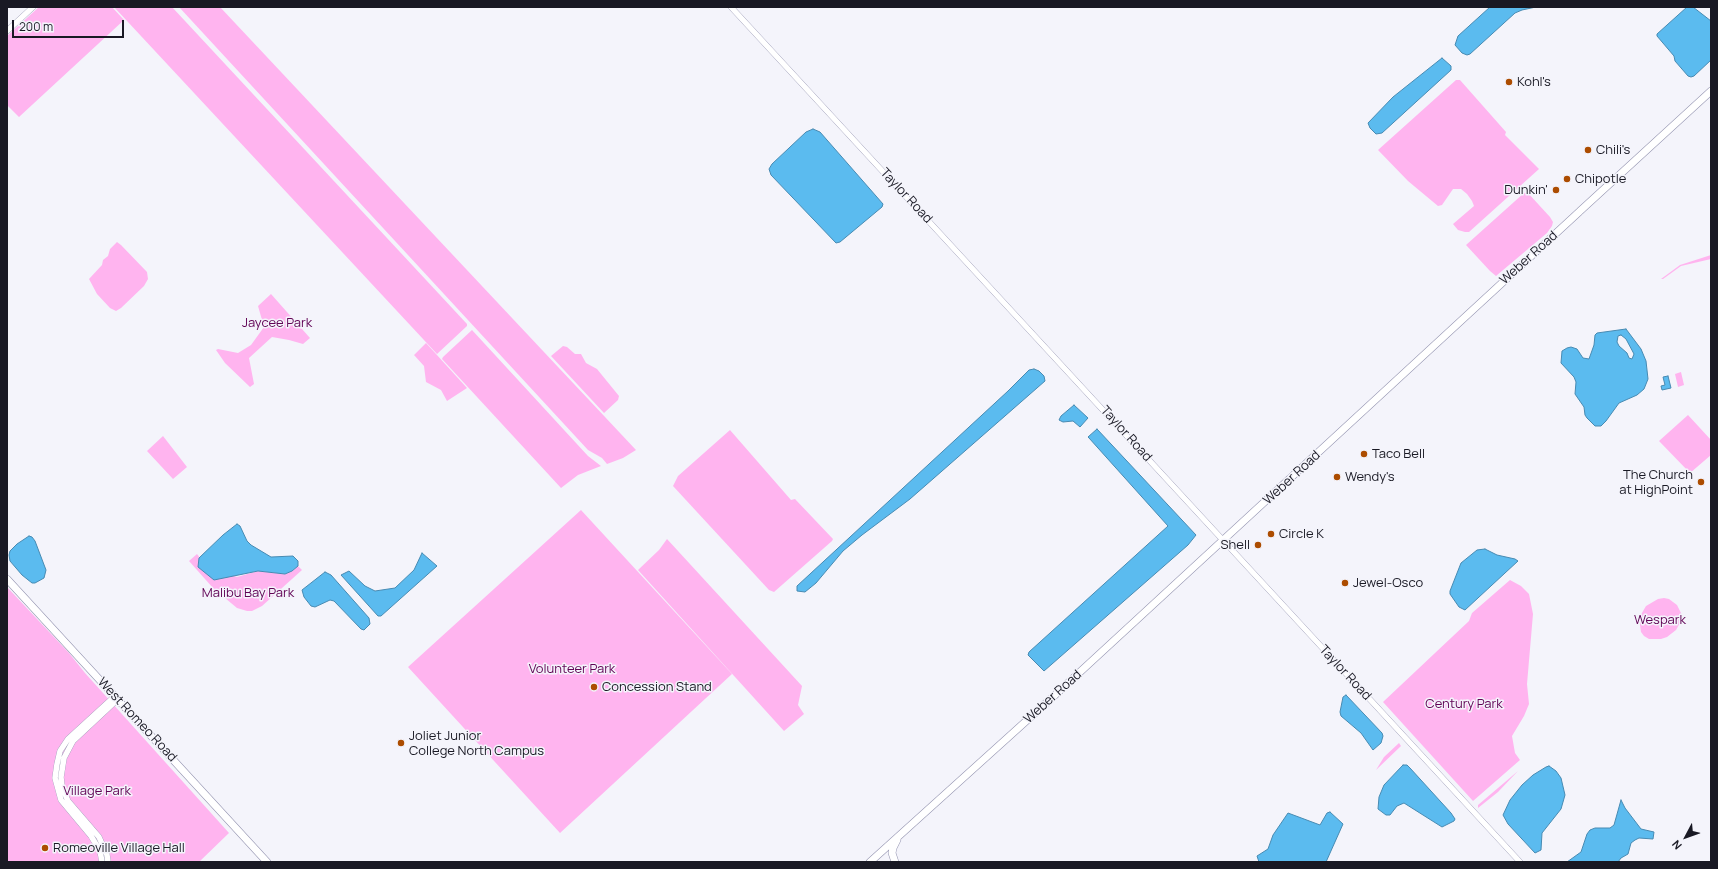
<!DOCTYPE html>
<html>
<head>
<meta charset="utf-8">
<style>
  body { margin:0 }
  #map { position:relative; width:1718px; height:869px; overflow:hidden; background:#f4f4fb; font-family:Manrope,sans-serif }
  canvas { display:block }
  .frame { position:absolute; inset:0; border:8px solid #191924; pointer-events:none }
  .north { position:absolute; left:1666px; top:817px; width:40px; height:40px; -webkit-text-stroke:3px #f4f4fb; paint-order:stroke; rotate:229deg; font-size:11px; font-weight:700; line-height:16px; text-align:center; color:#191924 }
  .north::after { content:''; display:block; margin:auto; width:14px; height:18px; background:#191924; clip-path:polygon(50% 0,100% 100%,50% 72%,0 100%) }
  .scale { position:absolute; left:12px; top:20px; width:112px; height:18px; box-sizing:border-box; border:2px solid #191924; border-top:0; padding-left:5px; font-size:12px; line-height:14px; white-space:nowrap; color:#191924; -webkit-text-stroke:3px #f4f4fb; paint-order:stroke }
</style>
</head>
<body>
<div id="map">
<canvas width="1718" height="869"></canvas>
<div class="frame"></div>
<div class="north">N</div>
<div class="scale">200 m</div>
</div>
<script>
const ctx = document.querySelector('canvas').getContext('2d');
ctx.lineJoin = 'round';
function fill(path, color) {
  ctx.fillStyle = color;
  ctx.fill(path, 'evenodd');
}
function shape(rows) {
  const path = new Path2D();
  for (const r of rows) {
    path.moveTo(r[0], r[1]);
    for (let i = 2; i < r.length; i += 2) path.lineTo(r[i], r[i + 1]);
  }
  return path;
}
function trace(path, color, width, dash) {
  ctx.strokeStyle = color;
  ctx.lineWidth = width;
  ctx.lineCap = dash ? 'butt' : 'round';
  ctx.setLineDash(dash || []);
  ctx.stroke(path);
}
function drawText(font, color, halo, rows, align = 'center') {
  ctx.font = font + ' Manrope,sans-serif';
  ctx.lineWidth = 3;
  ctx.setLineDash([]);
  ctx.textBaseline = 'middle';
  ctx.strokeStyle = halo;
  ctx.fillStyle = color;
  for (const [text, x, y, turn = 0] of rows) {
    ctx.save();
    ctx.translate(x, y);
    ctx.rotate((+turn || 0) * Math.PI / 180);
    ctx.textAlign = isNaN(turn) ? turn : align;
    if (halo) ctx.strokeText(text, 0, 0);
    ctx.fillText(text, 0, 0);
    ctx.restore();
  }
}
fill(shape([
  [39,7,112,7,124,20,19,117,7,105,7,36],
  [114,7,172,7,467,324,467,326,437,354],
  [179,7,220,7,636,450,623,458,607,464,602,458,588,450],
  [1456,80,1460,80,1506,132,1505,135,1539,169,1469,232,1465,232,1458,230,1453,224,1474,206,1472,201,1467,194,1461,189,1453,189,1442,205,1438,206,1408,181,1378,150],
  [1524,193,1528,193,1550,217,1553,222,1552,226,1547,233,1496,276,1490,271,1466,245],
  [117,242,121,245,147,272,148,279,144,286,121,308,116,311,110,308,97,294,89,279,102,265,103,260,108,256,110,249],
  [1711,255,1711,259,1681,266,1663,279,1661,279,1680,265],
  [271,294,310,338,303,344,289,340,272,337,249,358,254,384,250,387,225,363,216,350,218,349,238,353,251,345,264,327,258,306],
  [472,330,588,456,601,466,578,475,561,488,442,359,443,357],
  [426,343,467,388,447,401,441,390,426,382,424,366,414,355],
  [563,346,567,347,575,354,581,354,586,363,597,369,619,396,618,400,604,413,551,356],
  [1681,372,1684,385,1678,387,1675,374],
  [1688,415,1711,440,1711,455,1690,473,1659,441],
  [730,430,791,500,795,499,833,539,832,541,774,592,769,590,673,486,678,476],
  [163,436,187,467,173,479,147,451],
  [581,510,732,674,560,833,408,667],
  [667,539,802,686,798,705,804,714,784,731,638,570,659,550],
  [197,554,200,558,198,563,237,577,258,571,285,574,292,571,298,566,302,570,262,606,252,611,247,611,237,608,213,588,189,561],
  [1510,580,1521,586,1529,594,1533,614,1527,684,1529,704,1524,716,1512,736,1515,753,1520,760,1473,801,1383,702,1469,621,1472,613],
  [7,587,69,653,85,673,229,833,199,862,7,862],
  [1664,598,1669,599,1677,605,1682,615,1681,621,1676,630,1667,637,1661,639,1649,639,1644,636,1641,632,1639,618,1646,606,1658,599],
  [1399,743,1401,746,1376,770,1384,757],
  [1518,771,1498,792,1478,808,1478,805]
]), '#ffb4ef');
const water = shape([
  [1490,7,1536,7,1522,10,1515,13,1470,54,1467,55,1462,53,1455,45,1458,36,1490,7],
  [1687,7,1693,7,1711,21,1711,60,1694,76,1691,77,1688,76,1675,61,1674,56,1657,36,1657,34,1687,7],
  [1442,58,1451,66,1451,70,1382,133,1376,134,1370,128,1368,123,1393,97,1442,58],
  [813,129,820,132,883,204,882,207,840,242,836,243,771,175,769,169,772,164,806,132,813,129],
  [1626,329,1641,349,1646,361,1648,379,1644,389,1637,395,1619,403,1606,421,1601,426,1595,426,1587,418,1585,415,1584,407,1575,394,1576,382,1574,377,1561,363,1562,351,1567,348,1571,347,1577,349,1583,358,1589,359,1594,345,1595,335,1597,333,1626,329],
  [1621,335,1626,339,1634,354,1632,359,1629,358,1627,353,1619,346,1617,342,1618,336,1621,335],
  [1034,369,1039,371,1044,376,1045,381,910,499,862,535,843,551,816,583,805,592,797,591,797,586,1008,391,1029,370,1034,369],
  [1668,376,1671,388,1662,390,1661,386,1665,385,1663,377,1668,376],
  [1074,405,1088,418,1080,427,1073,421,1063,422,1059,420,1061,416,1074,405],
  [1097,429,1196,535,1188,545,1044,671,1028,655,1029,652,1168,526,1089,438,1088,437,1097,429],
  [237,524,240,526,247,541,251,545,271,557,293,556,298,561,298,566,292,571,285,574,258,571,214,580,198,567,199,558,223,535,237,524],
  [29,536,32,537,35,541,46,570,44,578,35,583,32,583,22,575,10,561,9,555,10,551,17,544,29,536],
  [1485,549,1497,555,1515,559,1518,561,1465,610,1459,607,1450,594,1450,591,1461,563,1477,550,1485,549],
  [422,553,437,566,381,616,378,616,341,575,349,571,365,586,375,591,395,588,414,570,422,553],
  [325,572,331,575,369,618,370,624,364,630,361,629,334,601,330,600,315,607,311,606,304,597,302,590,325,572],
  [1346,695,1382,733,1383,736,1381,743,1373,750,1361,733,1341,716,1340,712,1343,697,1346,695],
  [1403,765,1407,765,1410,768,1451,813,1455,819,1454,821,1442,827,1404,803,1397,806,1390,815,1386,815,1378,809,1379,797,1384,785,1403,765],
  [1549,766,1556,771,1561,778,1565,795,1561,809,1542,833,1541,850,1535,853,1508,824,1503,815,1510,800,1522,785,1533,775,1546,767,1549,766],
  [1621,800,1625,808,1641,829,1654,832,1653,839,1639,838,1635,840,1631,843,1628,854,1621,858,1618,862,1567,862,1581,852,1587,834,1590,830,1595,828,1610,828,1614,825,1621,800],
  [1330,812,1343,824,1326,862,1259,862,1257,856,1268,849,1273,835,1288,813,1320,825,1327,813,1330,812]
]);
fill(water, '#5bbbef');
trace(water, '#478ab2', 1);
const minor = shape([
  [731,7,1520,862],
  [7,31,33,7],
  [102,862,100,851,91,836,61,800,55,778,57,764,60,751,68,739,115,696],
  [108,862,107,855,99,837,68,801,62,787,61,777,64,758,73,741,118,699]
]);
const major = shape([
  [1580,211,1711,91],
  [7,579,267,862],
  [870,862,1055,695,1579,212],
  [895,862,892,853,893,848,897,840]
]);
trace(minor, '#9595b1', 6);
trace(major, '#9595b1', 8);
trace(minor, '#fff', 5.5);
trace(major, '#fff', 7);
for (const [x, y, r, color] of [
  [1509,82,4,"#ac4c00"],
  [1588,150,4,"#ac4c00"],
  [1567,179,4,"#ac4c00"],
  [1556,190,4,"#ac4c00"],
  [1364,454,4,"#ac4c00"],
  [1337,477,4,"#ac4c00"],
  [1701,482,4,"#ac4c00"],
  [1271,534,4,"#ac4c00"],
  [1258,545,4,"#ac4c00"],
  [1345,583,4,"#ac4c00"],
  [594,687,4,"#ac4c00"],
  [401,743,4,"#ac4c00"],
  [45,848,4,"#ac4c00"]
]) {
  const dot = new Path2D();
  dot.arc(x, y, r, 0, 2 * Math.PI);
  ctx.fillStyle = color;
  ctx.fill(dot);
  trace(dot, '#f4f4fb', 1.5);
}
drawText('13px', '#191924', '#f4f4fb', [
  ["Kohl's",1517,82],
  ["Chili's",1596,150],
  ["Chipotle",1575,179],
  ["Dunkin'",1548,190,"right"],
  ["Taco Bell",1372,454],
  ["The Church",1693,475,"right"],
  ["at HighPoint",1693,490,"right"],
  ["Wendy's",1345,477],
  ["Circle K",1279,534],
  ["Shell",1250,545,"right"],
  ["Jewel-Osco",1353,583],
  ["Concession Stand",602,687],
  ["Joliet Junior",409,736],
  ["College North Campus",409,751],
  ["Romeoville Village Hall",53,848]
], 'left');
drawText('13px', '#191924', '#f4f4fb', [
  ["Taylor Road",906,196,47],
  ["Weber Road",1529,258,-42],
  ["Taylor Road",1126,434,48],
  ["Weber Road",1292,478,-43],
  ["Taylor Road",1345,673,47],
  ["Weber Road",1053,697,-42],
  ["West Romeo Road",137,720,47]
]);
drawText('13px', '#600355', '#f4f4fb', [
  ["Jaycee Park",277,323],
  ["Malibu Bay Park",248,593],
  ["Wespark",1660,620],
  ["Volunteer Park",572,669],
  ["Century Park",1464,704],
  ["Village Park",97,791]
]);
</script>
</body>
</html>
